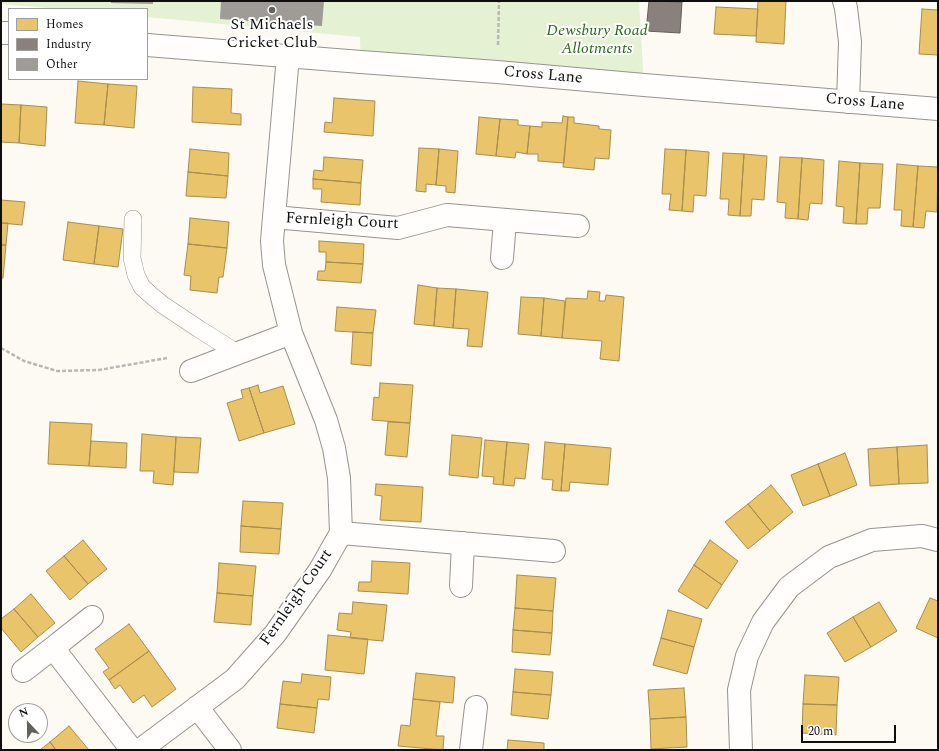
<!DOCTYPE html>
<html>
<head>
<meta charset="utf-8">
<style>
  body { margin:0 }
  #map { position:relative; width:939px; height:751px; overflow:hidden; background:#fcfaf2; font-family:Spectral,serif }
  canvas { display:block }
  .frame { position:absolute; inset:0; border:2px solid #0e0e0e; pointer-events:none }
  .legend { position:absolute; left:8px; top:8px; width:140px; height:72px; box-sizing:border-box; background:#fff; border:1px solid #9f9f9f; margin:0; padding:5px 7px; list-style:none; font-size:12px; color:#0e0e0e }
  .legend li { display:flex; align-items:center; gap:8px; height:20px }
  .legend b { width:20px; border:1px solid #9f9f9f }
  .north { position:absolute; left:8px; top:703px; width:40px; height:40px; box-sizing:border-box; background:#fff; border:1px solid #9f9f9f; border-radius:50%; rotate:338deg; font-size:11px; font-weight:700; line-height:16px; text-align:center; color:#0e0e0e }
  .north::after { content:''; display:block; margin:auto; width:14px; height:18px; background:#61615e; clip-path:polygon(50% 0,100% 100%,50% 72%,0 100%) }
  .scale { position:absolute; left:801px; top:725px; width:95px; height:18px; box-sizing:border-box; border:2px solid #0e0e0e; border-top:0; padding-left:5px; font-size:12px; line-height:14px; white-space:nowrap; color:#0e0e0e; -webkit-text-stroke:3px #fff; paint-order:stroke }
</style>
</head>
<body>
<div id="map">
<canvas width="939" height="751"></canvas>
<div class="frame"></div>
<ul class="legend">
<li><b style="height:11px;background:#e9c46a"></b>Homes</li>
<li><b style="height:11px;background:#8a817c"></b>Industry</li>
<li><b style="height:11px;background:#9f9c98"></b>Other</li>
</ul>
<div class="north">N</div>
<div class="scale">20 m</div>
</div>
<script>
const ctx = document.querySelector('canvas').getContext('2d');
ctx.lineJoin = 'round';
function fill(path, color) {
  ctx.fillStyle = color;
  ctx.fill(path, 'evenodd');
}
function shape(rows) {
  const path = new Path2D();
  for (const r of rows) {
    path.moveTo(r[0], r[1]);
    for (let i = 2; i < r.length; i += 2) path.lineTo(r[i], r[i + 1]);
  }
  return path;
}
function trace(path, color, width, dash) {
  ctx.strokeStyle = color;
  ctx.lineWidth = width;
  ctx.lineCap = dash ? 'butt' : 'round';
  ctx.setLineDash(dash || []);
  ctx.stroke(path);
}
function drawText(font, color, halo, rows, align = 'center') {
  ctx.font = font + ' Spectral,serif';
  ctx.lineWidth = 4;
  ctx.setLineDash([]);
  ctx.textBaseline = 'middle';
  ctx.strokeStyle = halo;
  ctx.fillStyle = color;
  for (const [text, x, y, turn = 0] of rows) {
    ctx.save();
    ctx.translate(x, y);
    ctx.rotate((+turn || 0) * Math.PI / 180);
    ctx.textAlign = isNaN(turn) ? turn : align;
    if (halo) ctx.strokeText(text, 0, 0);
    ctx.fillText(text, 0, 0);
    ctx.restore();
  }
}
fill(shape([
  [1,1,639,1,644,85,361,62,360,37,147,17,147,9,60,9,1,4]
]), '#e4f1d2');
const homes = shape([
  [758,1,786,1,784,44,756,42,758,1],
  [716,7,758,9,756,36,714,34,716,7],
  [922,9,938,10,938,55,919,54,922,9],
  [78,81,108,84,104,125,75,123,78,81],
  [108,84,137,86,134,128,104,125,108,84],
  [193,87,232,89,231,113,241,114,241,125,192,122,193,87],
  [334,98,375,101,373,136,324,132,325,122,332,123,334,98],
  [1,104,21,105,19,143,1,142,1,104],
  [21,105,47,107,45,146,19,143,21,105],
  [563,116,568,117,564,163,538,161,538,154,527,154,530,126,542,127,542,122,562,123,563,116],
  [479,117,500,119,496,156,476,154,479,117],
  [568,117,574,117,574,123,599,126,599,129,611,130,609,159,595,158,594,170,563,167,568,117],
  [500,119,518,120,518,125,530,126,527,154,516,152,515,158,496,156,500,119],
  [419,148,439,149,436,185,426,184,426,192,416,191,419,148],
  [190,149,229,153,228,176,188,172,190,149],
  [439,149,458,151,455,193,446,192,446,186,436,185,439,149],
  [665,149,686,150,682,211,669,210,671,194,662,194,665,149],
  [686,150,709,152,706,196,694,195,693,212,682,211,686,150],
  [723,153,744,154,740,216,728,215,729,199,720,199,723,153],
  [744,154,767,156,764,200,752,199,751,216,740,216,744,154],
  [324,157,363,160,361,183,313,179,314,170,323,171,324,157],
  [780,157,802,158,798,219,785,218,786,203,777,202,780,157],
  [802,158,824,160,822,204,810,203,808,220,798,219,802,158],
  [839,161,860,163,856,224,843,223,844,207,836,206,839,161],
  [860,163,883,164,880,208,868,208,867,224,856,224,860,163],
  [897,164,918,166,913,227,901,226,902,210,894,210,897,164],
  [918,166,938,167,937,212,926,211,924,228,913,227,918,166],
  [188,172,228,176,226,198,186,196,188,172],
  [313,179,361,183,360,205,321,202,322,189,313,189,313,179],
  [1,200,25,202,22,225,1,223,1,200],
  [190,218,229,222,227,248,188,244,190,218],
  [68,222,99,226,94,264,63,260,68,222],
  [1,223,8,223,6,245,1,245,1,223],
  [99,226,123,229,118,267,94,264,99,226],
  [319,241,364,244,363,264,326,262,326,252,319,252,319,241],
  [188,244,227,248,223,277,219,277,217,293,190,290,191,276,184,275,188,244],
  [1,245,6,245,3,278,1,278,1,245],
  [326,262,363,264,361,283,317,280,318,271,325,271,326,262],
  [418,285,437,288,434,326,414,324,418,285],
  [437,288,456,289,453,328,434,326,437,288],
  [456,289,488,292,482,347,467,346,469,329,453,328,456,289],
  [588,291,600,292,599,301,605,301,606,295,624,297,619,361,600,359,602,341,562,338,566,298,587,299,588,291],
  [521,297,544,298,541,336,518,334,521,297],
  [544,298,565,301,562,338,541,336,544,298],
  [337,307,376,310,373,333,335,331,337,307],
  [353,332,373,333,371,366,351,364,353,332],
  [380,383,413,385,410,423,372,420,374,397,379,398,380,383],
  [258,385,260,393,283,386,295,424,264,433,249,388,258,385],
  [249,388,264,433,239,441,227,403,243,398,241,390,249,388],
  [50,422,92,424,89,466,48,464,50,422],
  [388,422,410,423,407,457,385,455,388,422],
  [142,434,176,437,173,485,153,483,154,471,140,471,142,434],
  [452,435,482,438,478,478,449,475,452,435],
  [176,437,201,438,198,473,174,472,176,437],
  [485,440,507,442,503,485,493,484,494,477,482,476,485,440],
  [91,441,127,443,126,468,89,466,91,441],
  [507,442,529,444,525,479,515,478,514,486,503,485,507,442],
  [545,442,565,444,561,491,552,490,553,480,542,479,545,442],
  [565,444,611,448,608,485,570,482,569,491,561,491,565,444],
  [927,445,928,483,899,484,897,447,927,445],
  [897,447,899,484,870,486,868,449,897,447],
  [845,453,857,485,830,496,818,464,845,453],
  [818,464,830,496,803,506,791,475,818,464],
  [376,484,423,487,421,522,380,520,382,496,375,495,376,484],
  [771,485,793,512,770,531,748,504,771,485],
  [243,501,283,503,281,529,241,526,243,501],
  [748,504,770,531,748,549,725,522,748,504],
  [241,526,281,529,279,554,240,552,241,526],
  [83,540,107,569,88,584,64,556,83,540],
  [710,540,738,561,722,585,694,565,710,540],
  [64,556,88,584,70,600,46,571,64,556],
  [372,561,410,563,408,594,358,591,359,582,371,582,372,561],
  [219,563,256,566,253,596,217,593,219,563],
  [694,565,722,585,707,609,678,591,694,565],
  [517,575,556,578,553,611,515,608,517,575],
  [217,593,253,596,251,625,214,622,217,593],
  [31,594,55,623,38,637,14,609,31,594],
  [930,598,938,601,938,638,916,628,930,598],
  [353,602,387,605,383,641,350,638,351,632,337,630,339,613,352,614,353,602],
  [879,602,897,631,871,647,853,617,879,602],
  [515,608,553,611,552,633,513,630,515,608],
  [14,609,38,637,21,652,1,628,1,619,14,609],
  [668,610,702,619,694,647,661,638,668,610],
  [853,617,871,647,845,662,827,633,853,617],
  [129,624,149,651,109,680,103,672,109,668,95,649,129,624],
  [513,630,552,633,550,655,512,652,513,630],
  [328,635,368,639,364,674,325,670,328,635],
  [661,638,694,647,687,674,653,665,661,638],
  [149,651,176,689,152,707,144,695,133,703,120,685,115,689,109,680,149,651],
  [515,669,553,672,551,695,513,692,515,669],
  [416,673,455,677,453,703,413,699,416,673],
  [302,674,331,677,329,700,318,699,317,708,280,704,283,681,301,683,302,674],
  [805,675,839,677,837,705,803,704,805,675],
  [684,688,686,717,650,719,648,690,684,688],
  [513,692,551,695,548,719,511,715,513,692],
  [413,699,440,702,436,736,444,736,443,750,398,746,401,725,410,726,413,699],
  [280,704,317,708,314,733,277,728,280,704],
  [803,704,837,705,836,735,802,733,803,704],
  [686,717,687,747,651,749,650,719,686,717],
  [69,726,89,750,56,750,50,742,69,726],
  [508,740,544,743,544,750,507,750,508,740],
  [50,742,56,750,40,750,50,742]
]);
fill(homes, '#e9c46a');
trace(homes, '#a78d4e', 1);
const industry = shape([
  [649,1,682,2,680,33,646,31,649,1]
]);
fill(industry, '#8a817c');
trace(industry, '#655e5b', 1);
fill(shape([
  [111,1,153,1,153,4,111,3],
  [221,1,324,1,322,26,220,19]
]), '#9f9c98');
const service = shape([
  [133,219,132,258,136,275,142,287,152,296,163,305,199,329,237,353]
]);
const minor = shape([
  [844,1,846,8,850,42,848,102],
  [1,33,9,33],
  [147,45,361,62,497,72,644,85,938,109],
  [274,217,398,228,447,215,578,226],
  [502,258,505,221],
  [191,371,291,333],
  [341,533,554,551],
  [461,586,463,543],
  [53,648,132,750],
  [23,671,53,648,92,617],
  [197,707,230,750],
  [140,750,235,679,275,634,320,570,341,533,339,478,334,448,326,420,291,333,274,265,272,241,274,217,288,56],
  [471,750,476,707],
  [741,750,739,690,747,656,763,622,789,587,829,557,872,540,922,536,938,540]
]);
trace(service, '#959491', 18);
trace(minor, '#959491', 24);
trace(shape([
  [498,45,499,1],
  [1,348,24,361,57,371,99,370,167,358]
]), '#b8b8b6', 2.5, [4, 2]);
trace(service, '#fffefd', 17);
trace(minor, '#fffefd', 22);
for (const [x, y, r, color] of [
  [272,10,4,"#61615e"]
]) {
  const dot = new Path2D();
  dot.arc(x, y, r, 0, 2 * Math.PI);
  ctx.fillStyle = color;
  ctx.fill(dot);
  trace(dot, '#fff', 1.5);
}
drawText('16px', '#0e0e0e', '#fff', [
  ["St Michaels",272,26],
  ["Cricket Club",272,44]
]);
drawText('italic 16px', '#2a681c', '#fff', [
  ["Dewsbury Road",597,32],
  ["Allotments",597,50]
]);
drawText('16px', '#0e0e0e', '#fff', [
  ["Cross Lane",543,76,5],
  ["Cross Lane",865,103,5],
  ["Fernleigh Court",342,222,3],
  ["Fernleigh Court",297,598,-55]
]);
</script>
</body>
</html>
